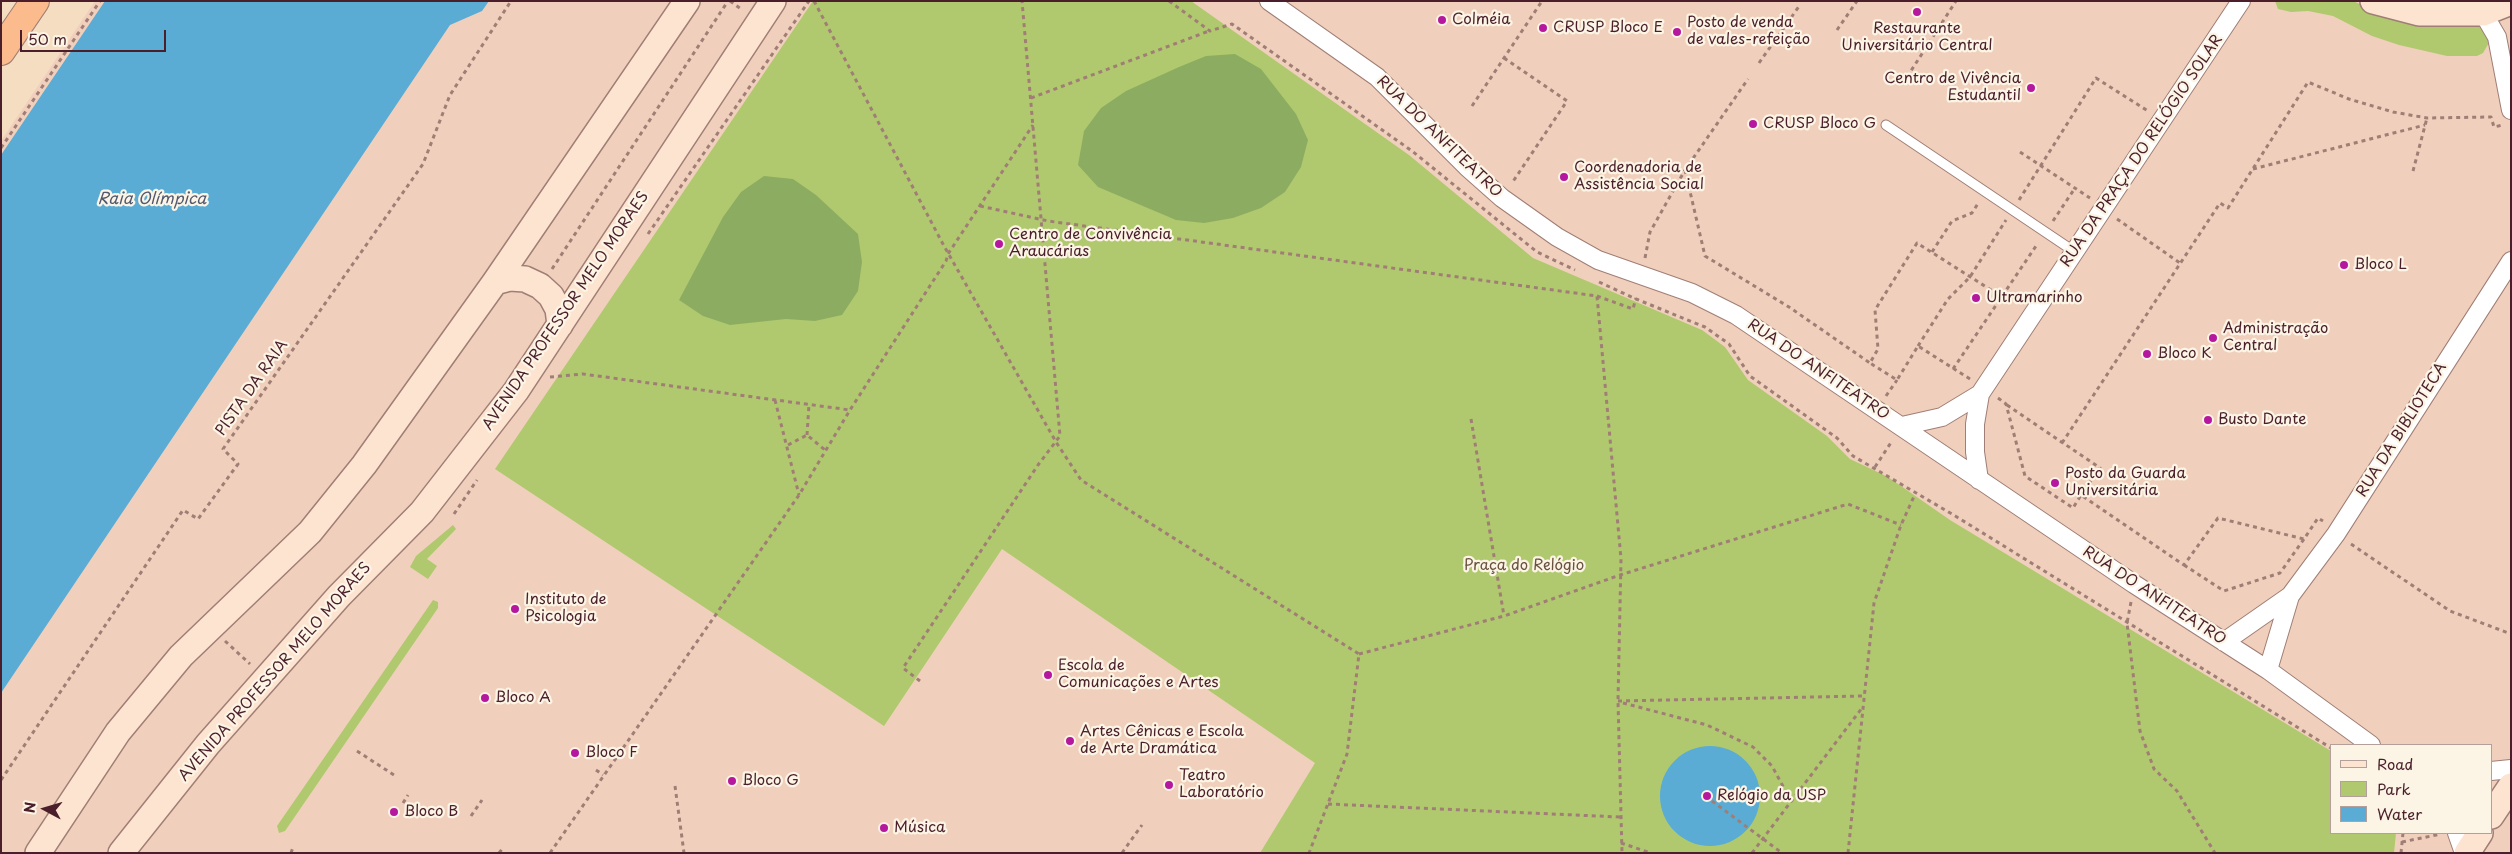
<!DOCTYPE html>
<html>
<head>
<meta charset="utf-8">
<style>
  body { margin:0 }
  #map { position:relative; width:2512px; height:854px; overflow:hidden; background:#f5ddc2; font-family:"Playpen Sans",sans-serif }
  canvas { display:block }
  .frame { position:absolute; inset:0; border:2px solid #4a1f2b; pointer-events:none }
  .legend { position:absolute; left:2330px; top:744px; width:162px; height:90px; box-sizing:border-box; background:#fcf5e5; border:1px solid #b59f9b; margin:0; padding:6px 9px; list-style:none; font-size:15px; color:#4a1f2b }
  .legend li { display:flex; align-items:center; gap:10px; height:25px }
  .legend b { width:25px; border:1px solid #b59f9b }
  .north { position:absolute; left:20px; top:784px; width:50px; height:50px; -webkit-text-stroke:4px #fcf5e5; paint-order:stroke; rotate:276deg; font-size:14px; font-weight:700; line-height:20px; text-align:center; color:#4a1f2b }
  .north::after { content:''; display:block; margin:auto; width:18px; height:22px; background:#4a1f2b; clip-path:polygon(50% 0,100% 100%,50% 72%,0 100%) }
  .scale { position:absolute; left:20px; top:30px; width:146px; height:22px; box-sizing:border-box; border:2px solid #4a1f2b; border-top:0; padding-left:6px; font-size:15px; line-height:18px; white-space:nowrap; color:#4a1f2b; -webkit-text-stroke:4px #fcf5e5; paint-order:stroke }
</style>
</head>
<body>
<div id="map">
<canvas width="2512" height="854"></canvas>
<div class="frame"></div>
<ul class="legend">
<li><b style="height:6px;background:#fde4d1"></b>Road</li>
<li><b style="height:14px;background:#b0c96e"></b>Park</li>
<li><b style="height:14px;background:#5aacd5"></b>Water</li>
</ul>
<div class="north">N</div>
<div class="scale">50 m</div>
</div>
<script>
const ctx = document.querySelector('canvas').getContext('2d');
ctx.lineJoin = 'round';
function fill(path, color) {
  ctx.fillStyle = color;
  ctx.fill(path, 'evenodd');
}
function shape(rows) {
  const path = new Path2D();
  for (const r of rows) {
    if (r.length === 3) {
      path.moveTo(r[0] + r[2], r[1]);
      path.arc(r[0], r[1], r[2], 0, 2 * Math.PI);
      continue;
    }
    path.moveTo(r[0], r[1]);
    for (let i = 2; i < r.length; i += 2) path.lineTo(r[i], r[i + 1]);
  }
  return path;
}
function trace(path, color, width, dash) {
  ctx.strokeStyle = color;
  ctx.lineWidth = width;
  ctx.lineCap = dash ? 'butt' : 'round';
  ctx.setLineDash(dash || []);
  ctx.stroke(path);
}
function drawText(font, color, halo, rows, align = 'center') {
  ctx.font = font + ' "Playpen Sans",sans-serif';
  ctx.lineWidth = 4.5;
  ctx.setLineDash([]);
  ctx.textBaseline = 'middle';
  ctx.strokeStyle = halo;
  ctx.fillStyle = color;
  for (const [text, x, y, turn = 0] of rows) {
    ctx.save();
    ctx.translate(x, y);
    ctx.rotate((+turn || 0) * Math.PI / 180);
    ctx.textAlign = isNaN(turn) ? turn : align;
    if (halo) ctx.strokeText(text, 0, 0);
    ctx.fillText(text, 0, 0);
    ctx.restore();
  }
}
fill(shape([
  [95,1,2511,1,2511,853,1,853,1,141],
  [2331,745,2491,745,2491,833,2331,833]
]), '#f0d0bc');
fill(shape([
  [813,1,1191,1,1409,155,1533,258,1702,330,1725,347,1748,380,1827,436,1850,459,1888,477,1950,520,2331,751,2331,833,2396,833,2394,853,1260,853,1315,763,1002,549,884,726,495,469],
  [2275,1,2353,1,2393,19,2480,25,2490,41,2483,53,2477,56,2447,56,2399,45,2372,36,2333,16,2308,11,2291,12,2278,9],
  [453,525,456,529,427,559,437,566,428,579,410,567,416,556],
  [433,600,438,602,438,608,285,831,279,833,277,826]
]), '#b0c96e');
fill(shape([
  [1235,54,1261,69,1296,114,1308,140,1301,167,1285,192,1261,208,1233,218,1204,223,1176,220,1098,187,1078,165,1084,131,1101,108,1126,91,1179,67,1206,56],
  [764,176,793,179,816,195,858,234,862,262,858,291,842,315,815,321,786,319,730,325,703,316,679,300,723,217,741,192]
]), '#8cad61');
fill(shape([
  [105,1,489,1,482,11,450,25,1,693,1,155],
  [1710,796,50]
]), '#5aacd5');
const lane = shape([
  [1886,125,2075,252]
]);
const street = shape([
  [1269,1,1377,77,1467,167,1502,198,1557,237,1598,260,1692,293,1736,315,2134,584,2268,670,2371,745],
  [2483,13,2497,37,2511,110],
  [1902,426,1942,417,1980,394,2241,1],
  [1979,480,1975,452,1975,424,1980,394],
  [2224,642,2290,596],
  [2268,670,2290,596,2336,534,2511,261],
  [2491,771,2511,769],
  [2457,833,2464,853]
]);
const secondary = shape([
  [2373,1,2419,13,2483,13,2511,2],
  [495,282,510,278,525,279,540,286,551,296,558,309,560,325],
  [2491,816,2511,786],
  [38,853,118,732,181,656,310,532,364,465,495,282,687,1],
  [121,853,208,744,339,596,422,512,516,391,773,1],
  [2467,853,2480,833]
]);
const highway = shape([
  [1,51,35,1]
]);
trace(lane, '#a07e76', 11);
trace(street, '#a07e76', 20);
trace(secondary, '#a07e76', 28);
trace(highway, '#a07e76', 30);
trace(shape([
  [730,1,741,9],
  [814,1,944,246,1056,442,1081,480,1359,654,1347,754,1309,853],
  [1169,1,1210,31,1232,24,1412,151,1537,252,1575,270],
  [1837,30,1857,1],
  [1504,58,1567,101,1512,183],
  [1759,63,1800,5],
  [1907,77,1956,1],
  [1031,98,1209,31],
  [1472,106,1542,1],
  [1,148,100,1],
  [2020,152,2090,198],
  [2253,169,2425,125],
  [1685,170,1705,256,1789,307,1870,363],
  [2413,171,2427,118],
  [2019,200,2096,78,2148,111],
  [980,206,1048,221,1597,296,1621,559,1618,701,1622,853],
  [2117,219,2180,263],
  [2053,221,2075,188],
  [648,234,809,1],
  [1932,252,1952,221,1972,213,1979,202],
  [1645,258,1650,232,1685,170,1748,79],
  [552,269,728,1],
  [1599,282,1636,299,1705,327,1729,344,1750,376,1837,438,1853,456,1952,514,2331,748],
  [1597,296,1633,309,1636,298],
  [1918,346,1948,299,1970,277,2006,220],
  [1953,369,2038,243],
  [550,377,583,374,850,410],
  [1970,379,1918,346,1897,380,1870,363,1878,349,1875,310,1917,243,2002,297],
  [1886,396,1897,380],
  [1998,398,2006,404,2025,476,2073,508,2081,495,2184,565,2218,518,2304,539,2318,518,2323,521],
  [775,400,799,495],
  [2007,405,2100,468,2081,495],
  [1471,419,1504,616],
  [807,435,809,404],
  [2062,443,2220,203,2228,208,2308,82,2349,99,2393,112,2427,118,2491,117,2494,127,2503,125],
  [788,445,807,435,825,450],
  [1875,467,1892,441],
  [454,514,477,480],
  [2351,544,2450,611,2511,634],
  [2184,565,2224,591,2280,573,2304,539],
  [2131,602,2127,623,2140,731,2154,769,2177,791,2215,853],
  [225,641,250,664],
  [1359,654,1504,616,1620,575,1848,504,1901,525],
  [920,681,903,668,1038,465,1060,436,1022,1],
  [1618,701,1864,696],
  [1623,703,1707,725,1753,747,1772,766,1791,801],
  [357,751,394,775],
  [596,770,603,775],
  [1,780,183,510,198,519,238,464,223,449,423,164,450,95,511,1],
  [675,786,684,853],
  [1712,801,1782,853],
  [403,803,408,795],
  [1328,804,1620,817],
  [471,816,482,800],
  [2402,842,2441,834],
  [1621,843,1651,853],
  [291,853,293,847],
  [499,853,503,848],
  [550,853,799,495,850,410,946,261,948,254,1033,125],
  [1122,853,1142,825],
  [1752,853,1862,708],
  [1848,853,1874,603,1901,525,1916,492],
  [2401,853,2403,833]
]), '#a07e76', 3, [4, 4]);
trace(lane, '#fff', 9);
trace(street, '#fff', 18);
trace(secondary, '#fde4d1', 25);
trace(highway, '#fbbb8d', 28);
for (const [x, y, r, color] of [
  [1917,12,5,"#b5179e"],
  [1442,20,5,"#b5179e"],
  [1543,28,5,"#b5179e"],
  [1677,32,5,"#b5179e"],
  [2031,88,5,"#b5179e"],
  [1753,124,5,"#b5179e"],
  [1564,177,5,"#b5179e"],
  [999,244,5,"#b5179e"],
  [2344,265,5,"#b5179e"],
  [1976,298,5,"#b5179e"],
  [2213,338,5,"#b5179e"],
  [2147,354,5,"#b5179e"],
  [2208,420,5,"#b5179e"],
  [2055,483,5,"#b5179e"],
  [515,609,5,"#b5179e"],
  [1048,675,5,"#b5179e"],
  [485,698,5,"#b5179e"],
  [1070,741,5,"#b5179e"],
  [575,753,5,"#b5179e"],
  [732,781,5,"#b5179e"],
  [1169,785,5,"#b5179e"],
  [1707,796,5,"#b5179e"],
  [394,812,5,"#b5179e"],
  [884,828,5,"#b5179e"]
]) {
  const dot = new Path2D();
  dot.arc(x, y, r, 0, 2 * Math.PI);
  ctx.fillStyle = color;
  ctx.fill(dot);
  trace(dot, '#fcf5e5', 2);
}
drawText('15px', '#4a1f2b', '#fcf5e5', [
  ["Colméia",1452,20],
  ["Posto de venda",1687,23],
  ["de vales-refeição",1687,40],
  ["CRUSP Bloco E",1553,28],
  ["Restaurante",1917,29,"center"],
  ["Universitário Central",1917,46,"center"],
  ["Centro de Vivência",2021,79,"right"],
  ["Estudantil",2021,96,"right"],
  ["CRUSP Bloco G",1763,124],
  ["Coordenadoria de",1574,168],
  ["Assistência Social",1574,185],
  ["Centro de Convivência",1009,235],
  ["Araucárias",1009,252],
  ["Bloco L",2354,265],
  ["Ultramarinho",1986,298],
  ["Administração",2223,329],
  ["Central",2223,346],
  ["Bloco K",2157,354],
  ["Busto Dante",2218,420],
  ["Posto da Guarda",2065,474],
  ["Universitária",2065,491],
  ["Instituto de",525,600],
  ["Psicologia",525,617],
  ["Escola de",1058,666],
  ["Comunicações e Artes",1058,683],
  ["Bloco A",495,698],
  ["Artes Cênicas e Escola",1080,732],
  ["de Arte Dramática",1080,749],
  ["Bloco F",585,753],
  ["Teatro",1179,776],
  ["Laboratório",1179,793],
  ["Bloco G",742,781],
  ["Relógio da USP",1717,796],
  ["Bloco B",404,812],
  ["Música",894,828]
], 'left');
drawText('15px', '#4a1f2b', '#fcf5e5', [
  ["RUA DO ANFITEATRO",1439,137,44],
  ["RUA DA PRAÇA DO RELÓGIO SOLAR",2142,151,-56],
  ["AVENIDA PROFESSOR MELO MORAES",566,311,-56],
  ["RUA DO ANFITEATRO",1818,370,34],
  ["PISTA DA RAIA",252,388,-55],
  ["RUA DA BIBLIOTECA",2402,430,-58],
  ["RUA DO ANFITEATRO",2154,596,33],
  ["AVENIDA PROFESSOR MELO MORAES",275,672,-49]
]);
drawText('15px', '#69523f', '#fcf5e5', [
  ["Praça do Relógio",1524,566]
]);
drawText('italic 16px', '#50576f', '#fcf5e5', [
  ["Raia Olímpica",152,200]
]);
</script>
</body>
</html>
